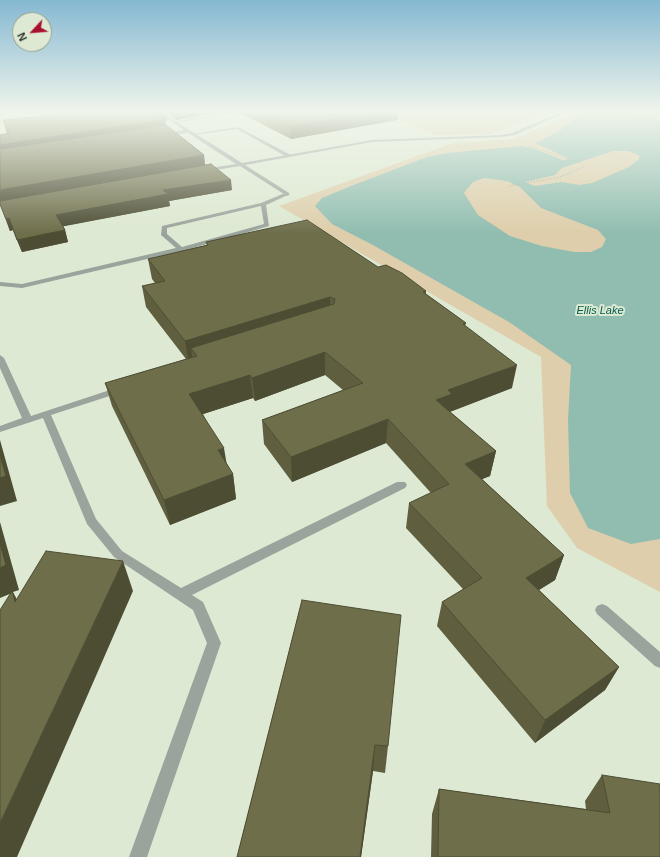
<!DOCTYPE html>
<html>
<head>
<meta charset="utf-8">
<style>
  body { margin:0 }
  #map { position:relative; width:660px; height:857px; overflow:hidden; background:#dde9d2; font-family:Helvetica,sans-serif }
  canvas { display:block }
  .north { position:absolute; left:12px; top:12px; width:40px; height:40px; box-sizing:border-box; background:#dde9d2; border:1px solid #97a08e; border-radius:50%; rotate:244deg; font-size:11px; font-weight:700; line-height:16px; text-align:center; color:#2d3229 }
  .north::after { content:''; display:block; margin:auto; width:14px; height:18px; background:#a81030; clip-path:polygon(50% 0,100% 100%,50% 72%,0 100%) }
</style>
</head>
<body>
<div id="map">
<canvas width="660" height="857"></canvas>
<div class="north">N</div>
</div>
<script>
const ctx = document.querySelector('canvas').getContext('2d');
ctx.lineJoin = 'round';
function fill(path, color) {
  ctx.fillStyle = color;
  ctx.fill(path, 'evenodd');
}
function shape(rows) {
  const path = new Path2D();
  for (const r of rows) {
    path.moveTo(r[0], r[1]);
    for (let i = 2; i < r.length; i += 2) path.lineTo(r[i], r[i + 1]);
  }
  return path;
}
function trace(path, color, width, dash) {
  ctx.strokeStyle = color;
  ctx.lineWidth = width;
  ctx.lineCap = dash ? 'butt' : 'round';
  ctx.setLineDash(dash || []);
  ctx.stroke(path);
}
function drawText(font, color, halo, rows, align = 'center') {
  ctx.font = font + ' Helvetica,sans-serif';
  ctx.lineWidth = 4;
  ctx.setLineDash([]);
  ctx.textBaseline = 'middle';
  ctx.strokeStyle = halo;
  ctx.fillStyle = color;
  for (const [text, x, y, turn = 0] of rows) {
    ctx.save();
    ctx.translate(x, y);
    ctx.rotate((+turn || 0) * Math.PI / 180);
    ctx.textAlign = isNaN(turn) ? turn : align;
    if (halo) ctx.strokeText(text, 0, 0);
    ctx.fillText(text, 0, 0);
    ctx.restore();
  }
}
fill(shape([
  [381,113,548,113,491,134,436,135],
  [576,113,660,113,660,592,577,548,547,506,541,357,279,206,453,143,513,139]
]), '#deceab');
fill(shape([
  [584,113,635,113,643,116,660,113,660,118,656,120,660,122,660,539,631,544,588,528,570,493,568,420,571,365,509,322,371,244,332,224,315,206,322,198,351,186,427,157,448,153,521,146,532,148,563,160,570,159,535,143,556,133],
  [613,151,629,151,640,156,638,160,629,167,592,183,579,185,561,182,535,186,525,182,555,175,562,168],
  [484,178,507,181,520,187,541,208,598,230,606,239,602,247,591,252,574,252,542,246,510,236,478,215,464,193,473,182]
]), '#91bdb0');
trace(shape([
  [0,121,56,113],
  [529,146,580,163,584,167,567,174]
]), '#a1aa98', 1, [1, 1.5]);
trace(shape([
  [510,186,560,177,569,173]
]), '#a1aa98', 1.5, [1, 2]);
fill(shape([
  [223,113,233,113,174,123,172,122,223,113],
  [238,127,291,155,291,156,287,157,237,129,194,135,192,134,238,127],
  [285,193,290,194,266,205,269,226,186,250,22,288,0,286,0,282,22,284,176,248,161,235,162,226,261,203,285,193],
  [261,206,264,224,182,247,167,234,167,228,261,206]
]), '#9aa39c');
fill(shape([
  [158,113,163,113,242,163,372,140,501,135,512,133,559,113,565,113,515,135,501,137,372,142,245,165,289,193,289,195,287,196,240,166,202,172,204,169,236,164,188,133,162,136,162,134,184,130,158,113],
  [656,113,660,113,660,115,657,114,656,113],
  [0,355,4,358,31,416,119,387,125,387,127,389,125,391,51,415,96,519,122,551,181,588,397,482,405,482,407,485,405,488,192,595,203,602,221,643,147,857,129,857,207,643,193,610,114,557,87,524,43,418,0,432,0,426,22,418,0,368,0,355],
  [602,604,607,606,660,652,660,668,655,666,597,614,595,610,597,606,602,604]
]), '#9aa39c');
trace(shape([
  [0,114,3,113]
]), '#646c5e', 1.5, [3.5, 2]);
fill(shape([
  [54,113,209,113,209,114,176,120,166,113,167,121,165,121,166,125,204,155,205,165,232,190,169,201,170,206,63,226,65,230,68,242,22,252,13,230,10,231,0,205,7,134,3,120,56,115],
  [240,113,398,113,397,120,291,139],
  [206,242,378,267,426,291,426,294,466,323,465,326,512,388,450,412,496,451,490,476,482,479,564,555,555,580,539,590,619,667,605,690,535,743,437,626,442,602,463,589,406,528,409,503,431,493,386,443,292,482,264,444,262,420,343,390,325,375,255,401,253,398,203,414,227,464,233,474,236,499,170,525,112,406,105,383,186,359,146,307,142,286,155,283,152,279,148,259,207,245],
  [302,600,388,746,385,773,373,771,361,857,237,857],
  [602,775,660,857,431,857,432,814,439,789,586,809,585,801]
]), '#5f5f40');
fill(shape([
  [154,113,166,113,167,121,165,121,166,129,0,159,0,145],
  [175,113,209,113,209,114,176,120],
  [370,113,398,113,397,120,291,139,291,126],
  [204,155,205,168,0,204,0,190],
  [231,180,232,190,169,201,170,206,60,227,56,215,163,190],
  [9,218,13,230,10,231,6,219],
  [65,230,68,242,22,252,17,240],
  [330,297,330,319,191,348,193,362,189,364,185,341],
  [325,352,325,375,255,401,252,378],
  [517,365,512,388,449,412,436,400,448,390],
  [250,375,253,398,194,417,189,394],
  [388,419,386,443,292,482,291,457],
  [0,440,17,501,0,506],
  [224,448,228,472,218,450],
  [496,451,490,476,460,488,465,464],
  [233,474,236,499,170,525,164,500],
  [0,522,19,590,13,592,28,621,15,602,12,593,0,598],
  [564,555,555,580,518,603,526,578],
  [123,561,133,591,17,857,0,857,0,823],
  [619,667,605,690,535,743,545,720],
  [375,745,373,771,361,857,360,857]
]), '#4d4d34');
const building = shape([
  [61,113,157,113,164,118,158,119,160,120,0,145,0,135,9,133,3,120,62,114,61,113],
  [262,113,370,113,291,126,262,113],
  [166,125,204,155,0,190,0,149,166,125],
  [211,164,231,180,163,190,168,194,56,215,65,230,17,240,9,218,6,219,0,204,0,201,211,164],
  [307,220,378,267,386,265,402,273,426,291,423,292,466,323,463,324,517,365,448,390,452,394,436,400,496,451,465,464,564,555,526,578,619,667,545,720,442,602,482,578,409,503,449,484,388,419,291,457,262,420,363,383,325,352,252,378,250,375,189,394,224,448,218,450,233,474,164,500,105,383,197,356,191,348,334,304,335,299,330,297,185,341,142,286,165,281,148,259,208,245,206,242,307,220],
  [0,455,6,476,0,478,0,455],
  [0,543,6,565,0,568,0,543],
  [46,551,123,561,0,823,0,610,12,591,15,602,46,551],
  [302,600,401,615,388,746,375,745,360,857,237,857,302,600],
  [602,775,660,784,660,857,438,857,439,789,610,813,602,775]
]);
fill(building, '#6e6e4b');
trace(building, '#4d4d34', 1);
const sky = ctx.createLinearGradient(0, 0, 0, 233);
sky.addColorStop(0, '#85b8d2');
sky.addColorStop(0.48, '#f0f5eb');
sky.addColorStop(1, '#f0f5eb00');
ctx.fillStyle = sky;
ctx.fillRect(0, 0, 660, 233);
drawText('italic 11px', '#025e4c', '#dde9d2', [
  ["Ellis Lake",600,311]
]);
</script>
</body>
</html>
